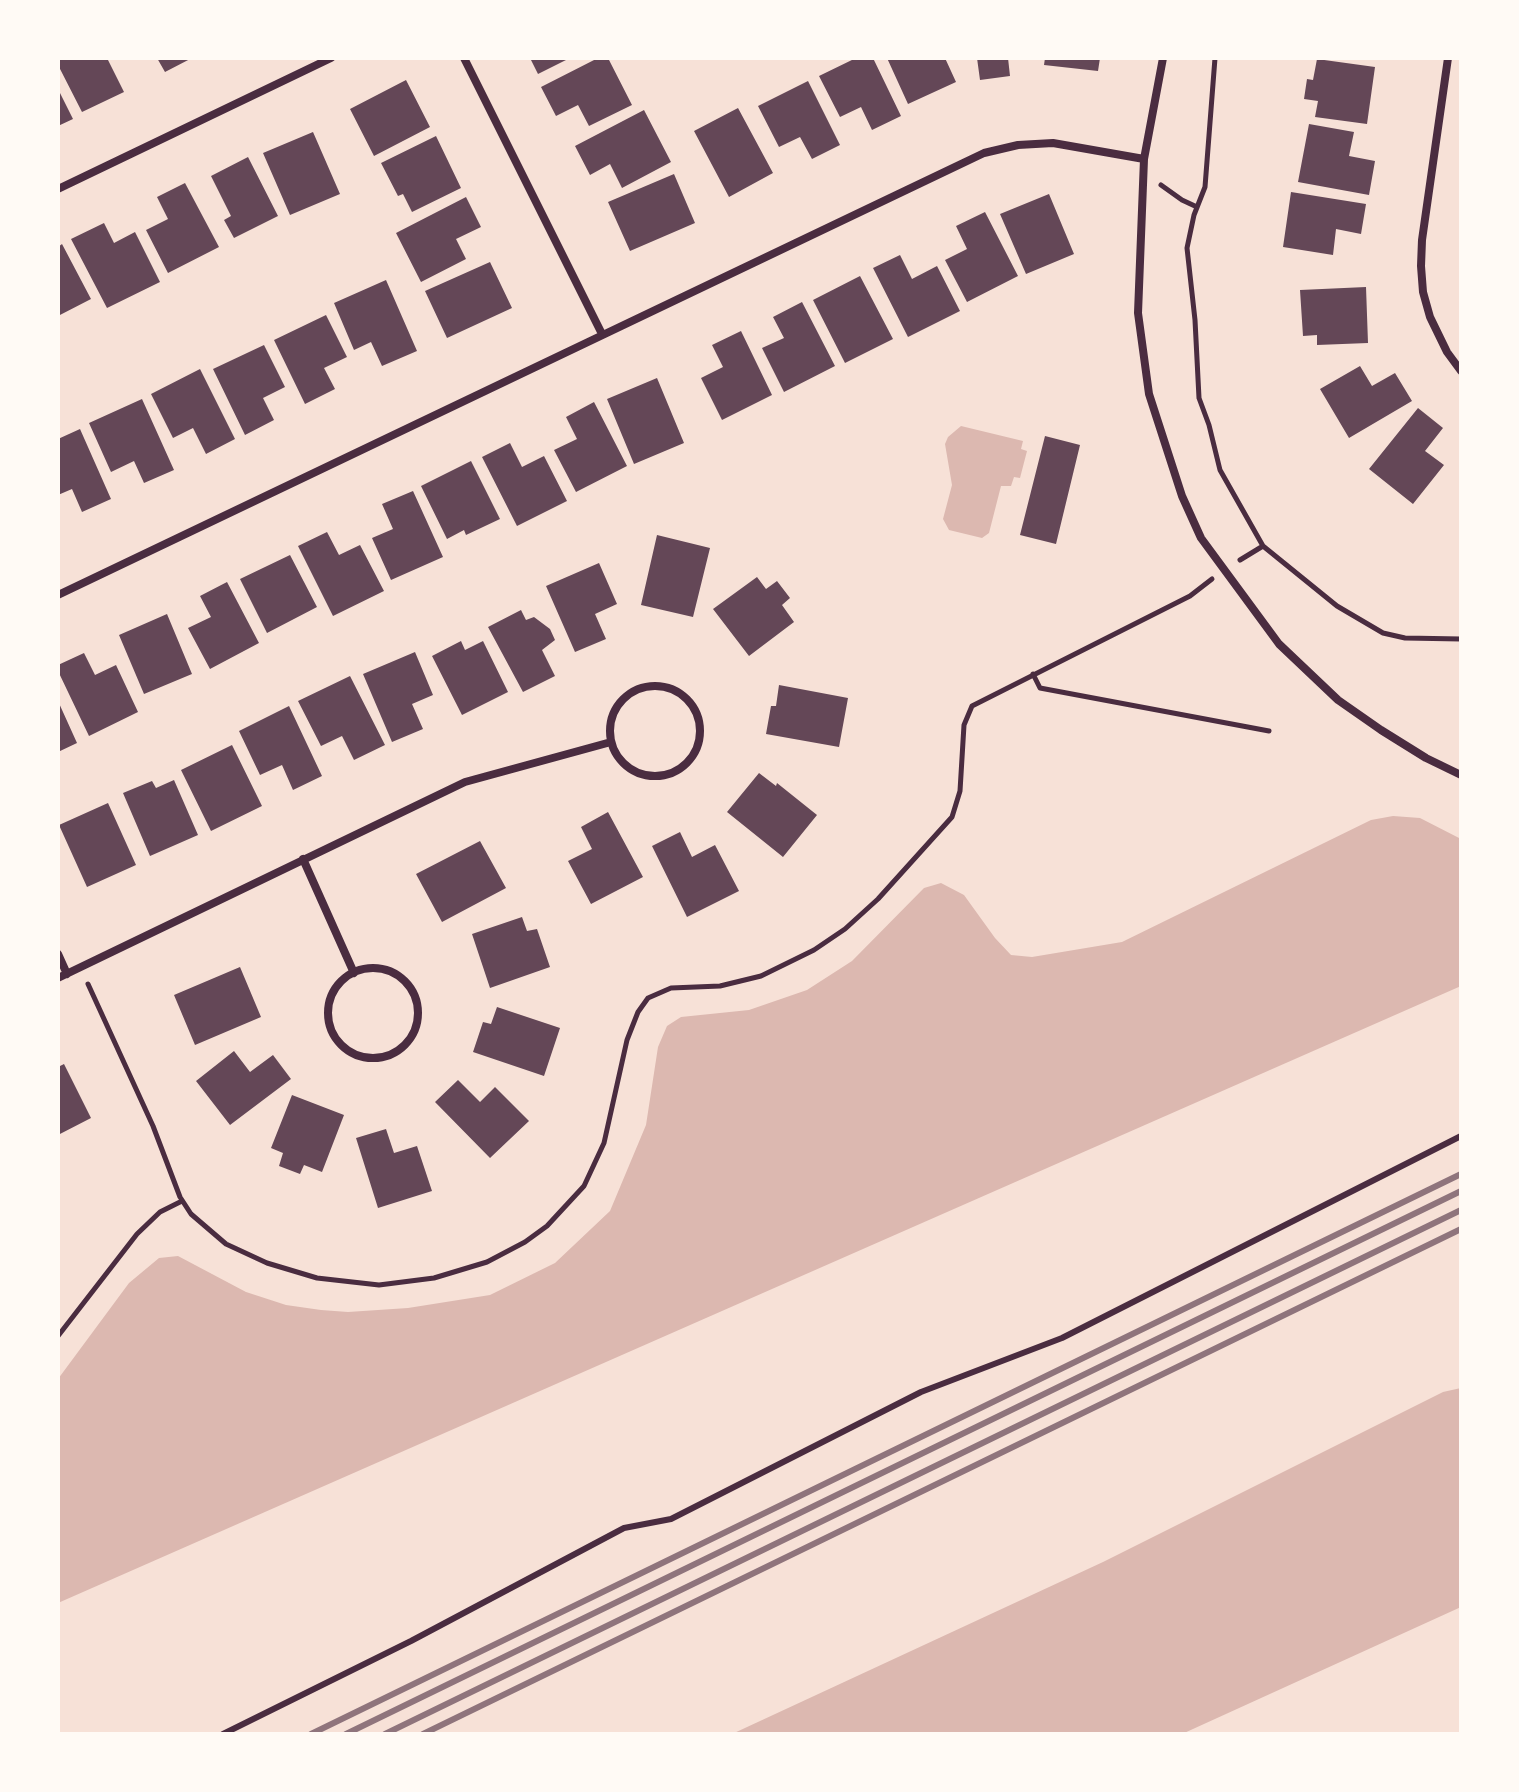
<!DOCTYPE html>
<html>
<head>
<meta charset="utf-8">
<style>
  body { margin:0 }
  #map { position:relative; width:1519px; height:1792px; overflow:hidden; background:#f7e1d7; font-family:Roboto,sans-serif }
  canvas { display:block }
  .frame { position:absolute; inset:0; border:60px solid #fffaf5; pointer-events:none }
</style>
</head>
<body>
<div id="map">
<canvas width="1519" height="1792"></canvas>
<div class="frame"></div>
</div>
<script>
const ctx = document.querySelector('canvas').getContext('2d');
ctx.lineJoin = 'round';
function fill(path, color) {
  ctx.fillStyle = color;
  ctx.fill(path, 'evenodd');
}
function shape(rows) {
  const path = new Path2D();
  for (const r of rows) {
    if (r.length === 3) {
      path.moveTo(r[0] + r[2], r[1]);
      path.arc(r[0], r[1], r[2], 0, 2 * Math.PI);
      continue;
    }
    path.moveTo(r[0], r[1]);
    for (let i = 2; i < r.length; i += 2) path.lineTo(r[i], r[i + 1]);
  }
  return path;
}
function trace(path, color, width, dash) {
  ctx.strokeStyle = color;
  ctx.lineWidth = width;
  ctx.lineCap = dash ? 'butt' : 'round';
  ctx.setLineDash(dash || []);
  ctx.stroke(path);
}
fill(shape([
  [961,426,1023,441,1021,449,1027,451,1020,478,1014,477,1011,486,1001,486,989,533,982,538,949,530,943,519,952,485,945,444,948,437],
  [1393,816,1420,818,1461,839,1461,986,58,1603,58,1379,129,1283,159,1258,178,1256,246,1292,286,1305,321,1310,348,1312,408,1308,490,1295,555,1263,610,1211,646,1125,658,1047,667,1026,681,1017,749,1010,807,990,852,961,924,888,941,883,964,895,995,938,1011,955,1032,957,1122,942,1371,820],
  [1461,1388,1461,1607,1182,1734,732,1734,1103,1562,1443,1392]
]), '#dcb8b0');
fill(shape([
  [58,58,107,58,124,92,82,112,58,65],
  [157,58,192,58,165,72],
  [530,58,570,58,538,74],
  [598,58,608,58,632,105,589,126,578,105,556,116,541,87],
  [856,58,873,58,901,116,872,130,861,107,840,117,819,76],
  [887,58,945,58,956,82,908,104],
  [977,58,1008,58,1010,76,980,80],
  [1045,58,1100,58,1098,71,1044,65],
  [1317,59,1375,67,1367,124,1315,117,1318,101,1304,99,1307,79,1313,80],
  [406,80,430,127,374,156,350,109],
  [808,81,840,145,812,159,800,137,779,147,758,106],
  [58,89,73,119,58,126],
  [738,108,773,173,729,197,694,131],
  [644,110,671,162,622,188,610,164,590,175,575,146],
  [1309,124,1354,132,1349,156,1375,161,1369,195,1298,182],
  [313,132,340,194,290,215,263,153],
  [436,136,461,188,412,212,403,194,398,196,381,163],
  [248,157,278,216,234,238,224,220,231,216,211,176],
  [674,174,695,223,630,251,608,202],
  [185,183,219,247,168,273,146,230,168,219,157,197],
  [1291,192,1366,204,1361,234,1336,229,1333,255,1283,247],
  [1049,194,1074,254,1026,274,1000,214],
  [466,197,481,227,456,239,466,259,421,282,396,233],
  [985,212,1018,276,967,302,945,260,967,249,956,226],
  [104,223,114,243,135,232,160,282,107,308,71,239],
  [62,244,91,299,58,316,58,247],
  [900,255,912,279,937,266,960,311,908,337,873,268],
  [490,262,512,308,447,338,425,291],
  [860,276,893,339,845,363,813,300],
  [386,280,417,351,382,366,371,342,354,350,334,303],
  [1366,287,1368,343,1317,345,1317,335,1303,336,1300,290],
  [802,302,835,366,784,392,762,348,784,338,773,317],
  [326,315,347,357,324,368,335,389,305,404,274,340],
  [741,331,772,395,722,420,701,378,723,367,712,345],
  [264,345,285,387,263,398,274,420,245,435,213,369],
  [1360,366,1372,386,1395,373,1412,401,1349,438,1320,389],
  [200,369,235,439,206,454,193,428,173,438,151,394],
  [657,378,684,443,634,464,607,399],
  [142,399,174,470,144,483,134,461,111,472,89,423],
  [594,402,627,466,576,492,554,450,577,439,566,417],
  [1418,408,1443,428,1425,451,1444,465,1413,504,1369,469],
  [80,429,111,499,82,512,72,489,58,495,58,439],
  [1045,436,1080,445,1056,544,1020,535],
  [510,443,522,467,544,456,567,501,517,526,482,457],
  [471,461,500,519,466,535,464,530,447,539,421,486],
  [413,491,443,557,391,580,372,538,393,529,382,504],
  [327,532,339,555,360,545,384,591,333,616,298,546],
  [657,535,710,548,693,617,641,605],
  [290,555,317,607,267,633,240,579],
  [599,563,617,604,595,614,606,639,575,652,546,586],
  [757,577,766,589,777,581,790,598,782,605,794,622,749,656,713,609],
  [227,582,259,643,210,669,188,628,211,617,200,596],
  [521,610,526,620,534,617,550,629,555,640,542,650,555,676,523,692,488,627],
  [167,614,192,674,144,694,119,635],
  [461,641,465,650,483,641,508,692,462,715,432,656],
  [415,652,433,695,412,704,423,729,392,742,363,674],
  [84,653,95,675,116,665,138,712,89,736,58,671,58,665],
  [350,676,385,745,354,760,342,736,321,746,298,701],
  [779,685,848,698,839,747,766,734,771,706,776,706],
  [58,701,77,743,58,752],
  [289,706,322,776,293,790,282,765,260,775,239,731],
  [232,745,262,806,211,831,181,770],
  [759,773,776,786,777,783,817,815,783,857,727,812],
  [174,780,198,835,150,856,123,793,152,781,156,788],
  [108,803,136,865,87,887,59,825],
  [608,812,643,877,591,904,568,861,592,849,581,827],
  [680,832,692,857,715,845,739,891,687,917,652,846],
  [480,841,506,888,442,922,416,874],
  [522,917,527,931,537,929,550,967,490,988,472,934],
  [240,967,261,1017,195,1045,174,995],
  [497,1007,560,1028,544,1076,473,1052,483,1022,491,1024],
  [234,1051,250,1072,273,1055,291,1079,230,1125,196,1081],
  [64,1064,91,1118,58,1135,58,1067],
  [458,1080,480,1102,495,1087,529,1121,490,1158,435,1102],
  [292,1095,344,1115,322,1172,304,1165,300,1174,279,1166,283,1153,271,1148],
  [386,1129,394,1153,417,1146,432,1191,378,1208,356,1138]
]), '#644757');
trace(shape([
  [1215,58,1205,187,1194,215,1187,248,1195,320,1199,398,1209,425,1220,470,1263,546,1337,606,1383,633,1405,638,1461,639],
  [1161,185,1182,200,1197,207],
  [1240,560,1263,546],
  [1033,674,1040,688,1269,731],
  [88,984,153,1126,180,1197,191,1214,226,1244,267,1263,317,1278,379,1285,434,1278,487,1262,525,1242,547,1226,584,1186,604,1143,627,1040,638,1012,648,998,671,988,720,986,761,976,814,950,845,929,878,899,952,817,960,791,964,725,972,706,1190,596,1212,579],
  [58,1336,137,1234,160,1212,182,1201]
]), '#4a2c40', 5);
trace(shape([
  [223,1734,411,1641,624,1528,671,1519,921,1392,1062,1338,1461,1136]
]), '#4a2c40', 6);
trace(shape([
  [464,58,602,334],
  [1163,58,1144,159,1138,313,1149,394,1182,496,1201,538,1279,644,1338,700,1381,730,1426,758,1461,775],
  [1448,58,1422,240,1421,266,1423,292,1430,317,1447,352,1461,371],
  [58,189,331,58],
  [58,595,984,153,1018,145,1053,143,1144,159],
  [655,731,45],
  [303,859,354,973],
  [58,954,67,974],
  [373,1013,45],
  [58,978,465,782,611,742]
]), '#4a2c40', 8);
trace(shape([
  [311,1734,1461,1174],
  [346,1734,1461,1191],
  [385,1734,1461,1210],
  [423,1734,1461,1229]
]), '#8f747c', 6);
</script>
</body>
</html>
